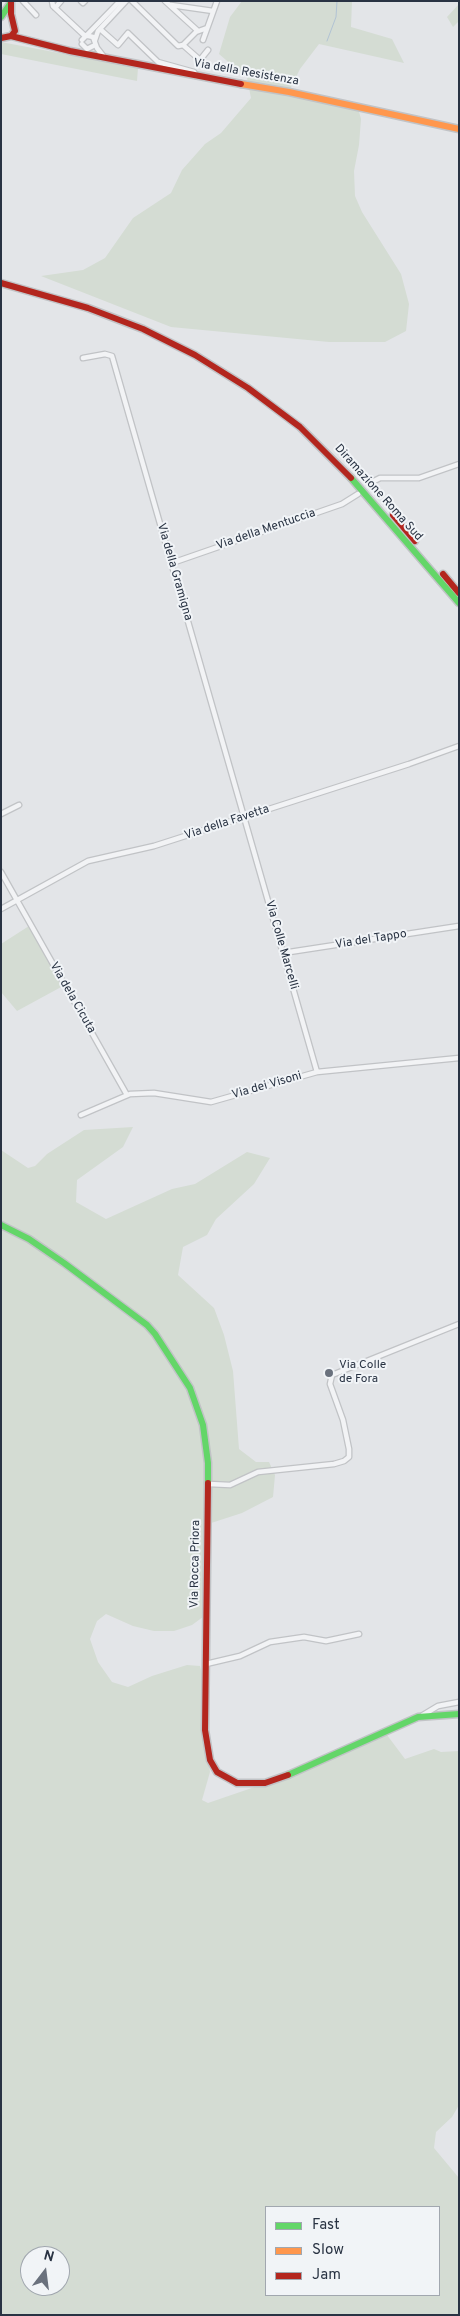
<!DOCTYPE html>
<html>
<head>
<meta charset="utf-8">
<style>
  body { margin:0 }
  #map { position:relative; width:460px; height:2316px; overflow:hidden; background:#e3e5e8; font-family:Overpass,sans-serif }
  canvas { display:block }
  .frame { position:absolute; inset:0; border:2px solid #293343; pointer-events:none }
  .legend { position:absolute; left:265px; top:2206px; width:175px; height:90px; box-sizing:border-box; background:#f1f4f7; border:1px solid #a1a7af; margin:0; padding:6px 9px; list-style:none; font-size:15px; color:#293343 }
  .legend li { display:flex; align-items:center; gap:10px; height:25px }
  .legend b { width:25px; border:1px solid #a1a7af }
  .north { position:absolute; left:20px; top:2246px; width:50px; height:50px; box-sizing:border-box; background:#f1f4f7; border:1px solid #a1a7af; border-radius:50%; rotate:15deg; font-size:14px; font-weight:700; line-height:20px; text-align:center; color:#293343 }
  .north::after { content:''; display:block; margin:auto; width:18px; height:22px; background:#6a717d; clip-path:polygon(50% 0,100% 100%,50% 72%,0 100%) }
</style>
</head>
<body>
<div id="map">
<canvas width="460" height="2316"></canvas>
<div class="frame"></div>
<ul class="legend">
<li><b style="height:6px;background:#63d668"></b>Fast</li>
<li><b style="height:6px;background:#ff974d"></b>Slow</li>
<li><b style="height:6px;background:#b3261e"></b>Jam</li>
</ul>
<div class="north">N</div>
</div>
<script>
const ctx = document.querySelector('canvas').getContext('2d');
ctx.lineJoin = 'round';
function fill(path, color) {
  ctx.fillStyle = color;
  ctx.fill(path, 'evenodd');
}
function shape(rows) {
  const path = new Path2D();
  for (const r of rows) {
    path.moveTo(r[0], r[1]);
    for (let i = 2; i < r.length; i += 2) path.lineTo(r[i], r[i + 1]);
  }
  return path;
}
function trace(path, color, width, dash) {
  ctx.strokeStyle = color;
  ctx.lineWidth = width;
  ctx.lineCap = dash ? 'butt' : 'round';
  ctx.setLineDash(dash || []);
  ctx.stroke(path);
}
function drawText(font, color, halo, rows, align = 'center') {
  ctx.font = font + ' Overpass,sans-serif';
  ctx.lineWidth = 4;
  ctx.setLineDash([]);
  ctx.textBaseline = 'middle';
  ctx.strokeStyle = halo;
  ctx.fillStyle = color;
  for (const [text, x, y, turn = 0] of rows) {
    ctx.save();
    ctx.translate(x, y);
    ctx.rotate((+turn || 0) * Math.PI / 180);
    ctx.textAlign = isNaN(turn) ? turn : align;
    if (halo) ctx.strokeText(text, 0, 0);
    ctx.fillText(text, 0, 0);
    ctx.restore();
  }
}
fill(shape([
  [242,1,352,1,351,27,392,39,404,63,319,44,300,69,289,91,358,108,361,119,359,145,354,171,355,196,362,212,401,274,409,304,406,331,385,342,329,342,171,327,41,276,83,270,105,258,133,218,171,193,182,170,205,144,221,133,251,98,247,78,219,54,230,17],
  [459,4,459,21,453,27,447,17],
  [1,42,138,68,137,81,1,54],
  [29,926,63,986,17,1011,1,992,1,944],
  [133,1127,123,1147,77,1180,76,1202,106,1219,172,1189,195,1184,247,1152,270,1158,254,1184,216,1219,207,1235,183,1247,178,1275,214,1308,224,1335,233,1371,239,1449,256,1462,269,1462,275,1475,273,1497,242,1513,208,1524,207,1614,192,1625,174,1631,154,1631,133,1626,106,1614,97,1621,90,1639,98,1662,112,1682,128,1687,152,1676,187,1665,200,1666,206,1690,205,1737,210,1772,202,1800,208,1803,281,1778,387,1735,405,1759,434,1749,441,1752,459,1751,459,2105,452,2117,436,2132,434,2148,459,2178,459,2315,1,2315,1,1150,28,1168,35,1166,47,1154,84,1130],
  [266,2207,439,2207,439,2295,266,2295],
  [30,2256,60,2256,60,2286,30,2286]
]), '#d4dcd3');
trace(shape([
  [327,41,336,17,337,1]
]), '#b1c3d4', 1);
const street = shape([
  [23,1,36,15],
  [52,1,53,6,84,35,93,37,97,48,104,57],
  [81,1,83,3,85,1],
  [132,1,178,46,183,45,196,32,207,28],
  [165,1,198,31],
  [171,5,213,11],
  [55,8,61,1],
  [100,29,118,45,128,33,158,62,194,72,196,76],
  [82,40,120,1],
  [95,40,98,31,126,1],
  [203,40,217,1],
  [82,44,87,49,95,45],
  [183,45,200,60,208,50],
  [83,358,105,354,112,356,317,1072],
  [370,483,380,478,419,478,459,464],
  [172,563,342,504,358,494],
  [1,814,19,805],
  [1,872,127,1095],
  [1,909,88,861,154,846,409,764,459,746],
  [283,953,459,926],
  [81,1115,130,1094,154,1093,211,1102,317,1072,459,1058],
  [209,1484,230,1485,258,1472,334,1464,344,1461,349,1457,349,1449,343,1420,330,1384,332,1375,459,1324],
  [206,1664,240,1656,270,1642,304,1637,326,1641,359,1634],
  [423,1715,438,1706,459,1702]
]);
const fast = shape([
  [1,17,10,4],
  [351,478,459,603],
  [1,1225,29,1239,64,1263,147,1325,155,1334,190,1388,203,1425,208,1463,208,1483],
  [288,1775,418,1717,459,1714]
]);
const slow = shape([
  [241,84,289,92,459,129]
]);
const jam = shape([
  [11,36,70,51,241,84],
  [1,38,11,36,15,31,11,14,11,1],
  [1,283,88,308,143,329,195,355,248,388,300,427,351,478],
  [393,515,415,541],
  [443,574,459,593],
  [208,1483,205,1730,210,1760,217,1772,237,1783,265,1783,288,1775]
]);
trace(street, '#c1c3c6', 7);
trace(fast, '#c1c3c6', 9);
trace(slow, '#c1c3c6', 9);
trace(jam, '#c1c3c6', 9);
trace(street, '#f2f3f5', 4.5);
trace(fast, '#63d668', 6);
trace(slow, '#ff974d', 6);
trace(jam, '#b3261e', 6);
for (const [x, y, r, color] of [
  [329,1373,5,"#6a717d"]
]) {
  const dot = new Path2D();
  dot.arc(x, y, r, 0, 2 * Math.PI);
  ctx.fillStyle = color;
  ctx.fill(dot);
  trace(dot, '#f1f4f7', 2);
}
drawText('12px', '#293343', '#f1f4f7', [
  ["Via della Resistenza",246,73,10],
  ["Diramazione Roma Sud",378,493,48],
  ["Via della Mentuccia",266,530,-19],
  ["Via della Gramigna",174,572,74],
  ["Via della Favetta",227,823,-18],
  ["Via del Tappo",371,940,-9],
  ["Via Colle Marcelli",281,945,74],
  ["Via dela Cicuta",72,998,60],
  ["Via dei Visoni",267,1086,-16],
  ["Via Rocca Priora",196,1564,-89]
]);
drawText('12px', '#293343', '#f1f4f7', [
  ["Via Colle",339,1366],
  ["de Fora",339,1380]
], 'left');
</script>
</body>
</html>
